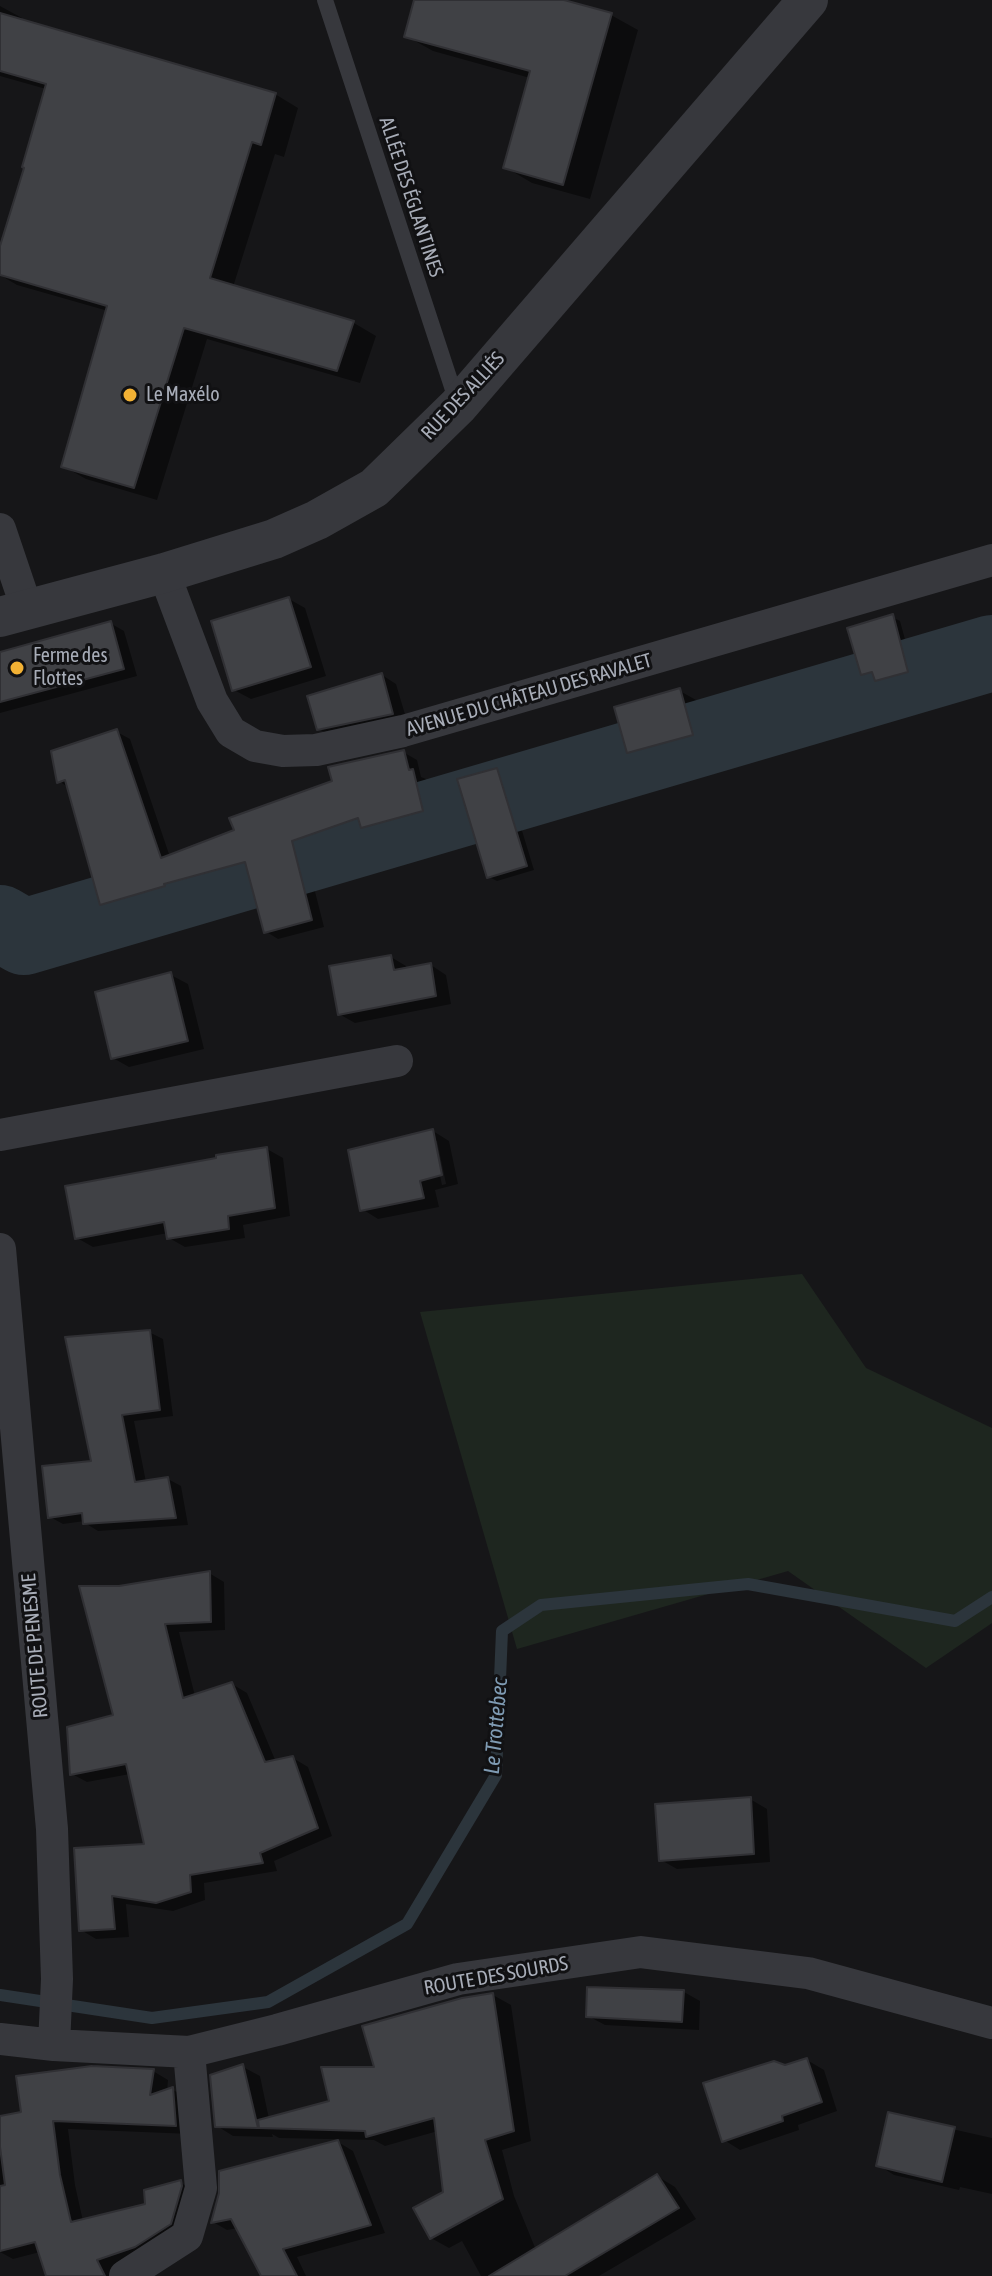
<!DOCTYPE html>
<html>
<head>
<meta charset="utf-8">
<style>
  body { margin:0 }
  canvas { display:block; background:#161618 }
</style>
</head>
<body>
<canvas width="992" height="2276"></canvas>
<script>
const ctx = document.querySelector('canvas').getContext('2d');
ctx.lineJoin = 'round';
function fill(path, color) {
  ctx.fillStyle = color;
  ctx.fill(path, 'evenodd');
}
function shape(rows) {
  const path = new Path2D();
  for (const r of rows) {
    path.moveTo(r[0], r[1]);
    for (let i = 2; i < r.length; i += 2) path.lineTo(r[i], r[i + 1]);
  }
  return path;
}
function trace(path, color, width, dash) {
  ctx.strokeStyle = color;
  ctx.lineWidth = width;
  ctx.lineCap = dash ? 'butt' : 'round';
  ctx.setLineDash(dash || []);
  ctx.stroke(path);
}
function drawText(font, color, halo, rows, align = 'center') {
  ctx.font = font + ' "Asap Condensed",sans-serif';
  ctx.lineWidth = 6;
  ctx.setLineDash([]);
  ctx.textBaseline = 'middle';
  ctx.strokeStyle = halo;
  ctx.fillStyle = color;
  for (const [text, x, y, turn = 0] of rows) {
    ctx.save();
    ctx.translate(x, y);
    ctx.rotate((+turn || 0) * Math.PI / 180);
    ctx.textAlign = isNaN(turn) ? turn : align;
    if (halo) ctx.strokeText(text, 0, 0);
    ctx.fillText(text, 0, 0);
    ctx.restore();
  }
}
fill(shape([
  [802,1274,866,1368,992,1428,992,1623,926,1668,788,1571,517,1649,420,1312]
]), '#1e261f');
fill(shape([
  [416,0,556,0,611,15,638,30,590,199,532,183,505,167,530,78,433,51,406,36],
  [0,6,22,18,20,21,275,94,298,108,284,157,275,154,233,287,354,323,376,336,360,383,207,339,157,500,86,479,63,466,108,311,17,285,0,275,0,253,46,89,0,76],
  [289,599,305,608,326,676,251,699,234,690],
  [892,617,900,621,915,676,885,684,876,677,871,679,863,674],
  [110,623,124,631,137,676,0,713,0,654],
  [382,675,396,684,407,721,333,737,319,729],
  [680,691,696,700,708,744,645,762,628,752],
  [117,732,130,739,170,857,237,831,334,782,403,752,417,760,421,777,426,779,435,818,376,835,364,828,304,848,324,927,278,939,265,931,250,871,176,891,177,893,114,912,101,904,69,788,59,781],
  [497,770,505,775,534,870,497,881,489,877],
  [391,957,406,966,407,970,431,965,446,975,451,1004,355,1023,339,1014],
  [171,975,188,984,204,1049,129,1067,113,1058],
  [433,1131,449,1141,458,1184,435,1190,439,1207,378,1219,362,1209],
  [433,1141,437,1141,446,1184,442,1185],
  [267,1149,283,1158,290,1216,243,1225,245,1238,185,1247,169,1238,168,1233,93,1247,77,1238],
  [149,1332,163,1339,173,1416,134,1421,146,1482,168,1479,181,1486,188,1525,98,1531,85,1523,85,1521,63,1524,50,1517,93,1463],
  [209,1573,224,1582,225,1630,179,1632,195,1696,232,1684,247,1693,276,1762,293,1758,308,1767,332,1836,274,1861,277,1871,204,1883,205,1900,173,1911,126,1904,129,1937,96,1939,81,1930,147,1845,130,1774,87,1782,72,1774,115,1717,119,1588],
  [750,1799,767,1809,770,1862,677,1869,661,1860],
  [684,1992,700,2001,699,2030,605,2025,588,2016],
  [493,1995,511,2005,531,2141,502,2150,514,2196,536,2250,657,2176,675,2187,696,2219,599,2276,481,2276,462,2241,449,2248,431,2238,445,2193,438,2131,385,2146,374,2140,279,2138,272,2134,273,2137,233,2136,217,2126,243,2067,260,2076,269,2119,331,2102,377,2069],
  [807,2060,824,2070,837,2111,798,2125,799,2130,740,2150,724,2140,785,2067],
  [153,2071,168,2080,167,2092,173,2090,188,2098,191,2134,68,2129,75,2185,83,2221,147,2206,181,2183,196,2191,197,2196,151,2255,111,2268,115,2276,48,2276,40,2252,13,2259,0,2252,0,2118,23,2113],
  [890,2115,992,2138,992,2194,960,2187,959,2190,894,2175,878,2165],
  [338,2142,353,2151,385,2233,297,2257,306,2276,264,2276,238,2228,227,2230,213,2222]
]), '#0007');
trace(shape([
  [0,1995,152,2018,268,2002,407,1924,496,1775,502,1631,541,1605,748,1584,955,1621,992,1597]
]), '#2c353c', 12);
trace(shape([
  [0,923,24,937,992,653]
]), '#2c353c', 76);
const building = shape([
  [414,0,564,0,612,13,563,185,503,168,530,71,404,37,414,0],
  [0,13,276,93,261,145,252,142,210,278,354,321,337,371,184,328,134,488,61,467,107,306,0,275,0,246,24,168,22,167,46,84,0,71,0,13],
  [289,597,311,667,232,691,211,621,289,597],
  [893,614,908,672,875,681,872,672,861,675,847,628,893,614],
  [111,621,124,669,0,702,0,652,111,621],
  [382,673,393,714,317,730,307,696,382,673],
  [680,688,693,735,627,753,614,707,680,688],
  [117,729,161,858,234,830,229,818,332,781,328,767,404,750,409,770,413,769,423,811,361,828,358,818,292,841,312,920,264,933,245,862,164,884,165,886,100,905,65,780,57,783,51,751,117,729],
  [497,768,527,866,487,878,457,779,497,768],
  [391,955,394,970,431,963,436,996,338,1015,329,966,391,955],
  [171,972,188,1041,111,1059,95,992,171,972],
  [433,1129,442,1175,420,1181,424,1198,360,1211,348,1150,433,1129],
  [267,1147,275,1208,228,1216,229,1229,167,1239,164,1222,75,1239,65,1186,216,1158,216,1155,267,1147],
  [150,1330,160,1410,122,1415,135,1482,168,1477,176,1518,83,1524,82,1513,48,1518,42,1466,91,1461,65,1337,150,1330],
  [210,1571,211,1622,165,1624,183,1698,232,1682,265,1762,293,1756,318,1828,260,1853,263,1863,190,1875,191,1892,156,1903,112,1896,115,1929,79,1931,74,1848,144,1844,126,1764,70,1775,67,1727,113,1715,79,1586,119,1586,210,1571],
  [751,1797,754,1854,659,1861,655,1804,751,1797],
  [587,1987,684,1990,682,2022,586,2017,587,1987],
  [493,1993,514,2131,485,2140,503,2199,430,2239,413,2208,443,2192,434,2118,366,2137,365,2131,259,2128,258,2120,329,2101,321,2067,374,2067,362,2026,462,1998,493,1993],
  [807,2058,822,2102,782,2116,783,2121,722,2142,703,2083,774,2061,785,2065,807,2058],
  [243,2064,258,2128,215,2127,210,2075,243,2064],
  [92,2066,154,2069,150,2095,173,2087,176,2126,53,2121,60,2175,71,2222,145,2204,144,2190,181,2180,182,2186,171,2224,135,2247,97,2260,105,2276,46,2276,35,2242,0,2251,0,2186,5,2185,0,2147,0,2116,21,2112,16,2076,92,2066],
  [888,2112,955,2127,942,2182,876,2166,888,2112],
  [338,2140,371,2225,283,2249,297,2276,261,2276,231,2219,211,2223,219,2193,219,2171,338,2140],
  [657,2174,679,2208,565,2276,489,2276,657,2174]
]);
fill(building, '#404145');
trace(building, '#303034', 2);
trace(shape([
  [325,0,458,405]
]), '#37383d', 16);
trace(shape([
  [0,529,27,609],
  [164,573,212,701,231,732,255,746,283,751,316,750,403,731,992,560],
  [0,1135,397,1061],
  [0,1249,52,1829,57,1979,54,2045],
  [0,2039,54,2045,189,2052,277,2030,458,1979,641,1952,808,1973,992,2023],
  [125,2276,187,2236,201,2188,189,2052]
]), '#37383d', 32);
trace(shape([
  [0,617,164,573,274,539,317,520,374,488,458,406,808,0]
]), '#37383d', 40);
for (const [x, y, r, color] of [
  [130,395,8,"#f2b134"],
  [17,668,8,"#f2b134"]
]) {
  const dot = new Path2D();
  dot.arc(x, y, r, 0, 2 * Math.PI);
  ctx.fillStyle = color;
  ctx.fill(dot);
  trace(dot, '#111113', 3);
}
drawText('20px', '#a8adb8', '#111113', [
  ["ALLÉE DES ÉGLANTINES",411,197,72],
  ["RUE DES ALLIÉS",463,396,-47],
  ["AVENUE DU CHÂTEAU DES RAVALET",529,695,-16],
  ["ROUTE DE PENESME",35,1646,-95],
  ["ROUTE DES SOURDS",496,1976,-10]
]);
drawText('20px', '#a8adb8', '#111113', [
  ["Le Maxélo",146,395],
  ["Ferme des",33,656],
  ["Flottes",33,679]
], 'left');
drawText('italic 22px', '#7f9bb3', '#111113', [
  ["Le Trottebec",496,1726,-85]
]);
</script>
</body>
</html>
